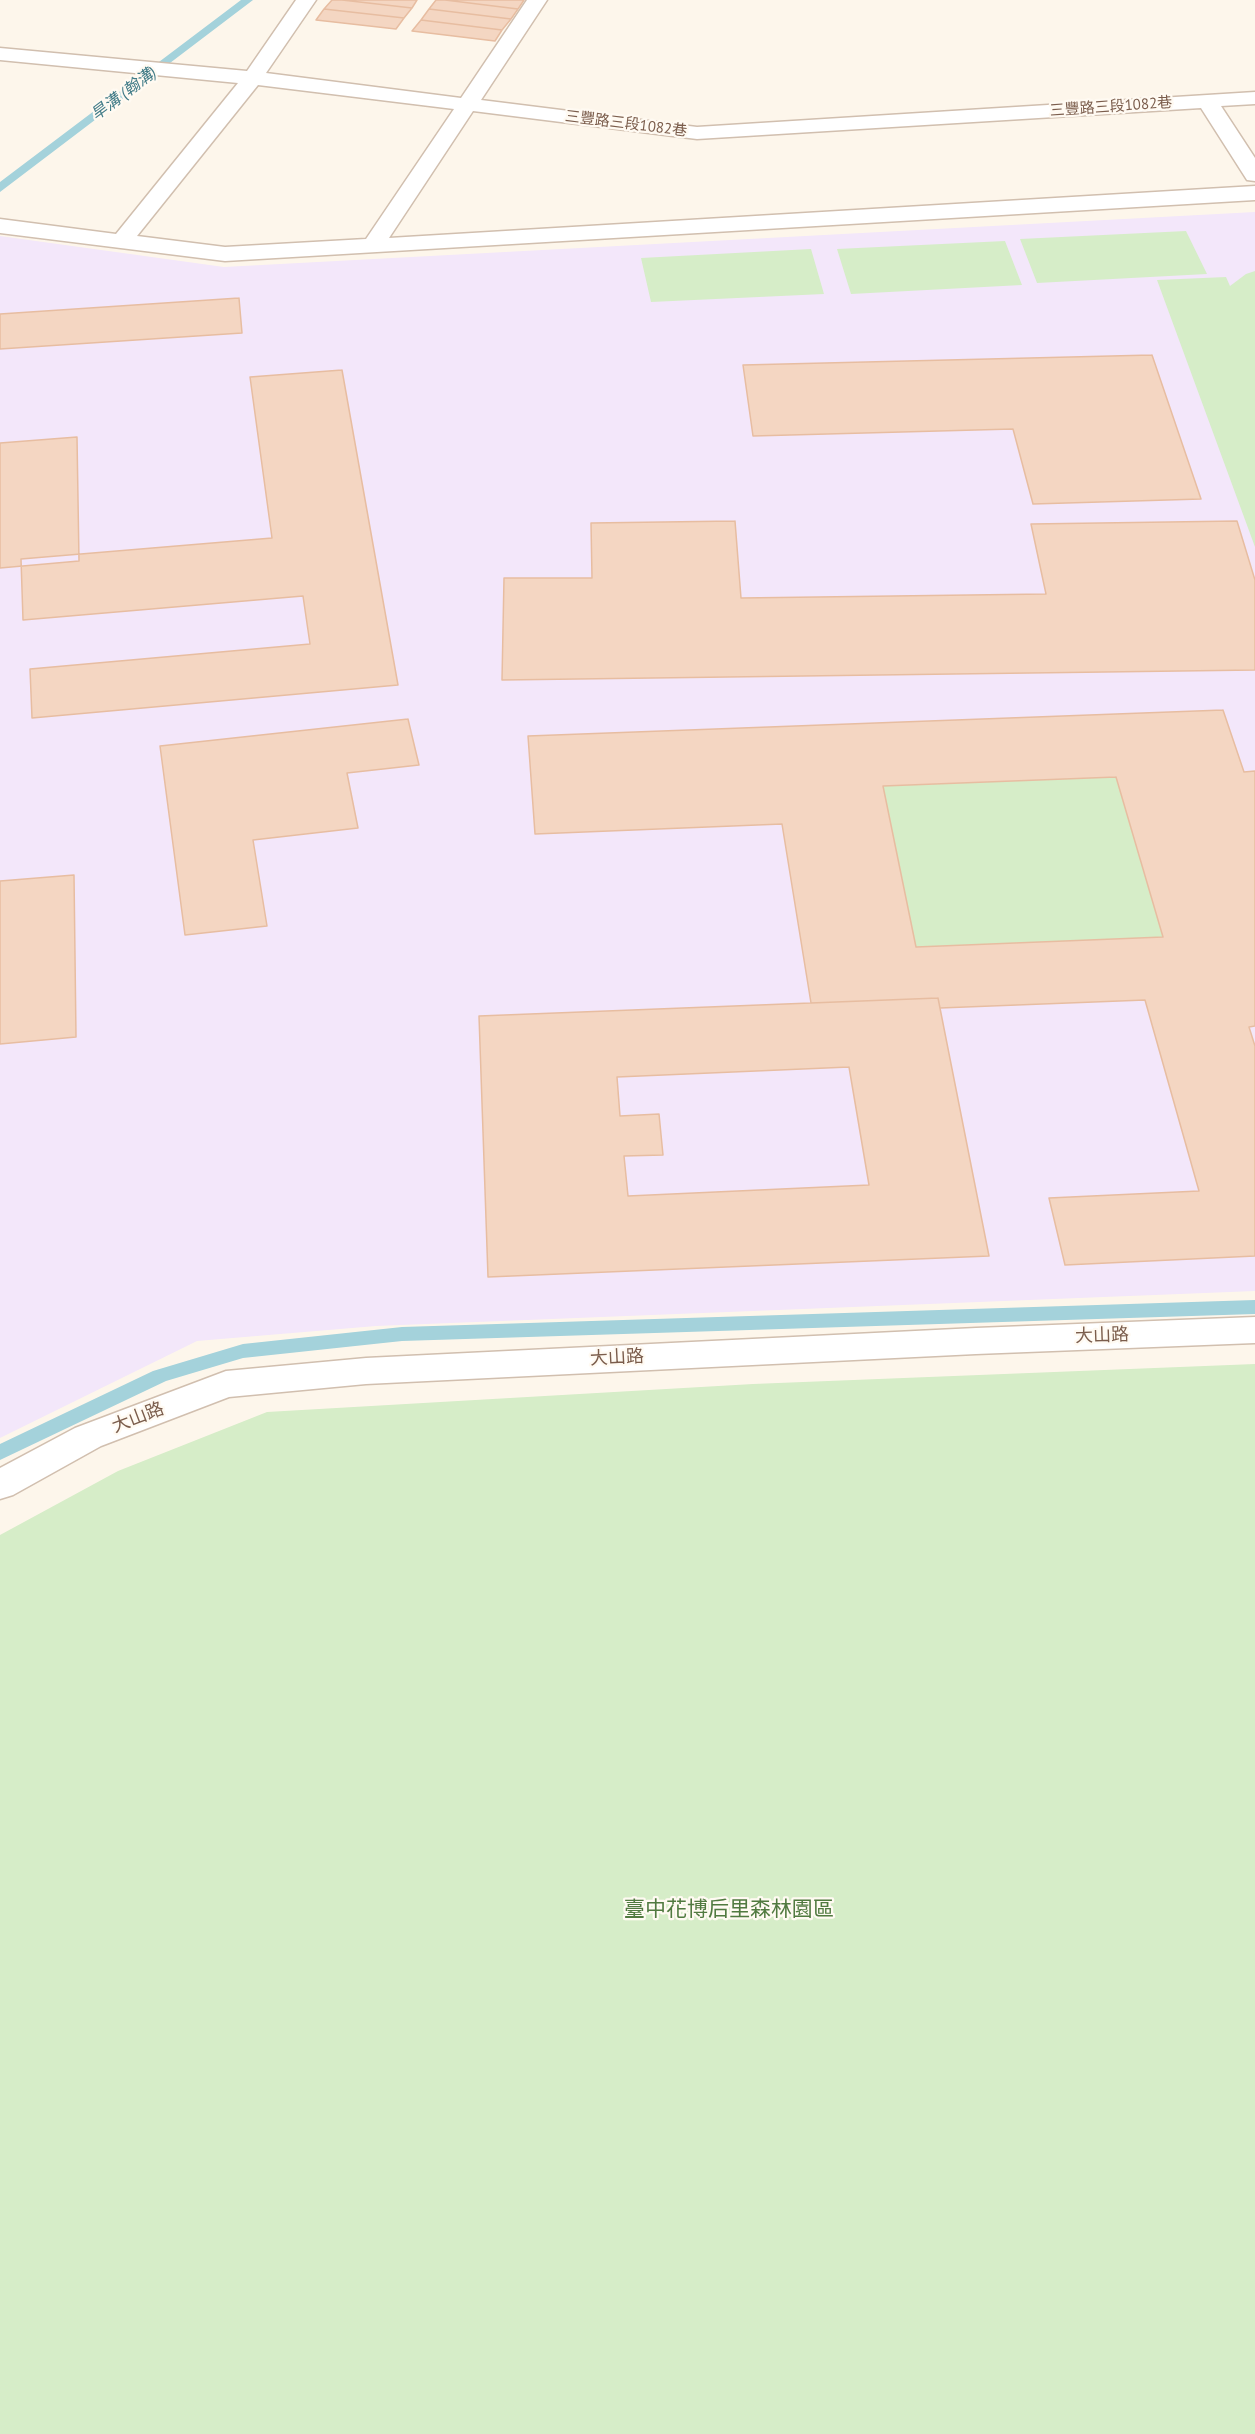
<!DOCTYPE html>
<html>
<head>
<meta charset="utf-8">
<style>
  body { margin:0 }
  canvas { display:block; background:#fdf6eb }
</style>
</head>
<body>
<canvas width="1255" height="2434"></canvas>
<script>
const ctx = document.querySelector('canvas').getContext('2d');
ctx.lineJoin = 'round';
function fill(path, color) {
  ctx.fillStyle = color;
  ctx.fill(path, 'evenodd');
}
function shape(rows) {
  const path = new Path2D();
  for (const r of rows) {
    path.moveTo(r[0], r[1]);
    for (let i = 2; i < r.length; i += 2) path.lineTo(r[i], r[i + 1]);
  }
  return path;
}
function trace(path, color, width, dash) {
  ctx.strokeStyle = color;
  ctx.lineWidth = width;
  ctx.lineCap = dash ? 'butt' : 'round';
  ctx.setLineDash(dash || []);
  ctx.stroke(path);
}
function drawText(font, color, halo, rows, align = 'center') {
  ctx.font = font + ' "PT Sans","Noto Sans TC",sans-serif';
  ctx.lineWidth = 4.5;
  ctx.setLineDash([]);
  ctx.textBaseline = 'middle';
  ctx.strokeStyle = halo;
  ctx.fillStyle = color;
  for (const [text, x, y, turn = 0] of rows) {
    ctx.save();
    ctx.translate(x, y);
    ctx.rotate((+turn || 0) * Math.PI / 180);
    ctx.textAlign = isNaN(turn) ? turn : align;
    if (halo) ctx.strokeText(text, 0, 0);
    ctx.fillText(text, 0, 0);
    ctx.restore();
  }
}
fill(shape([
  [1255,212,1255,1291,376,1326,197,1341,0,1438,0,236,224,267]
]), '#f3e7fa');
fill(shape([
  [1186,231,1207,274,1037,283,1020,239],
  [1005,241,1022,285,851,294,837,249],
  [811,249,824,294,651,302,641,258],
  [1255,271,1255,547,1157,280,1226,277,1230,286,1246,274],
  [1116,777,1163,937,916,947,883,786],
  [1255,1364,1255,2434,0,2434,0,1535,118,1471,267,1412,753,1384]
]), '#d6edc8');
fill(shape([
  [241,0,253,0,0,192,0,182,241,0],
  [1255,1300,1255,1314,402,1341,243,1358,166,1381,0,1460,0,1444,153,1371,243,1344,402,1327,1255,1300]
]), '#a4d2db');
const building = shape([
  [332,0,342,0,412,8,404,18,324,9,332,0],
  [342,0,417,0,412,8,342,0],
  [436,0,445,0,518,9,511,19,429,9,436,0],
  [445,0,524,0,518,9,445,0],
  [324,9,404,18,396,29,316,20,324,9],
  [429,9,511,19,502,30,421,20,429,9],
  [421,20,502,30,495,41,412,31,421,20],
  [239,298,242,333,0,349,0,314,239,298],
  [1152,355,1201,499,1033,504,1013,429,753,436,743,365,1152,355],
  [342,370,398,685,32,718,30,669,310,644,303,596,23,620,21,559,272,538,250,377,342,370],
  [77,437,79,561,0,568,0,443,77,437],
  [735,521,741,598,1046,594,1031,524,1237,521,1255,580,1255,670,502,680,504,578,592,578,591,523,735,521],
  [1223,710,1244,772,1255,771,1255,1026,1249,1027,1255,1046,1255,1256,1065,1265,1049,1198,1199,1191,1145,1000,940,1008,938,998,811,1003,782,824,535,834,528,736,1223,710],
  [1116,777,1163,937,916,947,883,786,1116,777],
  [408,719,419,765,347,773,358,828,253,840,267,926,185,935,160,746,408,719],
  [74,875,76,1037,0,1044,0,881,74,875],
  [938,998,989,1256,488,1277,479,1016,938,998],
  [849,1067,869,1185,628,1196,624,1156,663,1155,659,1114,620,1116,617,1077,849,1067]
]);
fill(building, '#f4d6c2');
trace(building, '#e7bda1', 1.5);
const minor = shape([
  [296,0,316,0,266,73,461,98,527,0,547,0,481,100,697,127,1255,92,1255,104,1221,106,1255,158,1255,181,1247,180,1201,108,697,139,473,111,389,238,1255,186,1255,200,225,261,0,233,0,219,116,234,238,83,0,60,0,48,247,71,296,0],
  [258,85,454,109,366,239,225,247,137,236,258,85],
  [1255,1317,1255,1343,976,1354,366,1384,229,1397,101,1446,13,1495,0,1499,0,1468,75,1428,226,1371,366,1358,976,1328,1255,1317]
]);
trace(minor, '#d1bfaf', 3);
fill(minor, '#fff');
drawText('15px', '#7b5d4c', '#fffaf2', [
  ["三豐路三段1082巷",1111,107,-4],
  ["三豐路三段1082巷",626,124,7]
]);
drawText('italic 16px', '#417b87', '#fffaf2', [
  ["旱溝 (翰溝)",124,94,-37]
]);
drawText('18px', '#7b5d4c', '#fffaf2', [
  ["大山路",1102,1336,-2],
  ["大山路",617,1358,-3],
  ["大山路",138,1418,-21]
]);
drawText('21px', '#517a40', '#fffaf2', [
  ["臺中花博后里森林園區",729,1910]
]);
</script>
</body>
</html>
